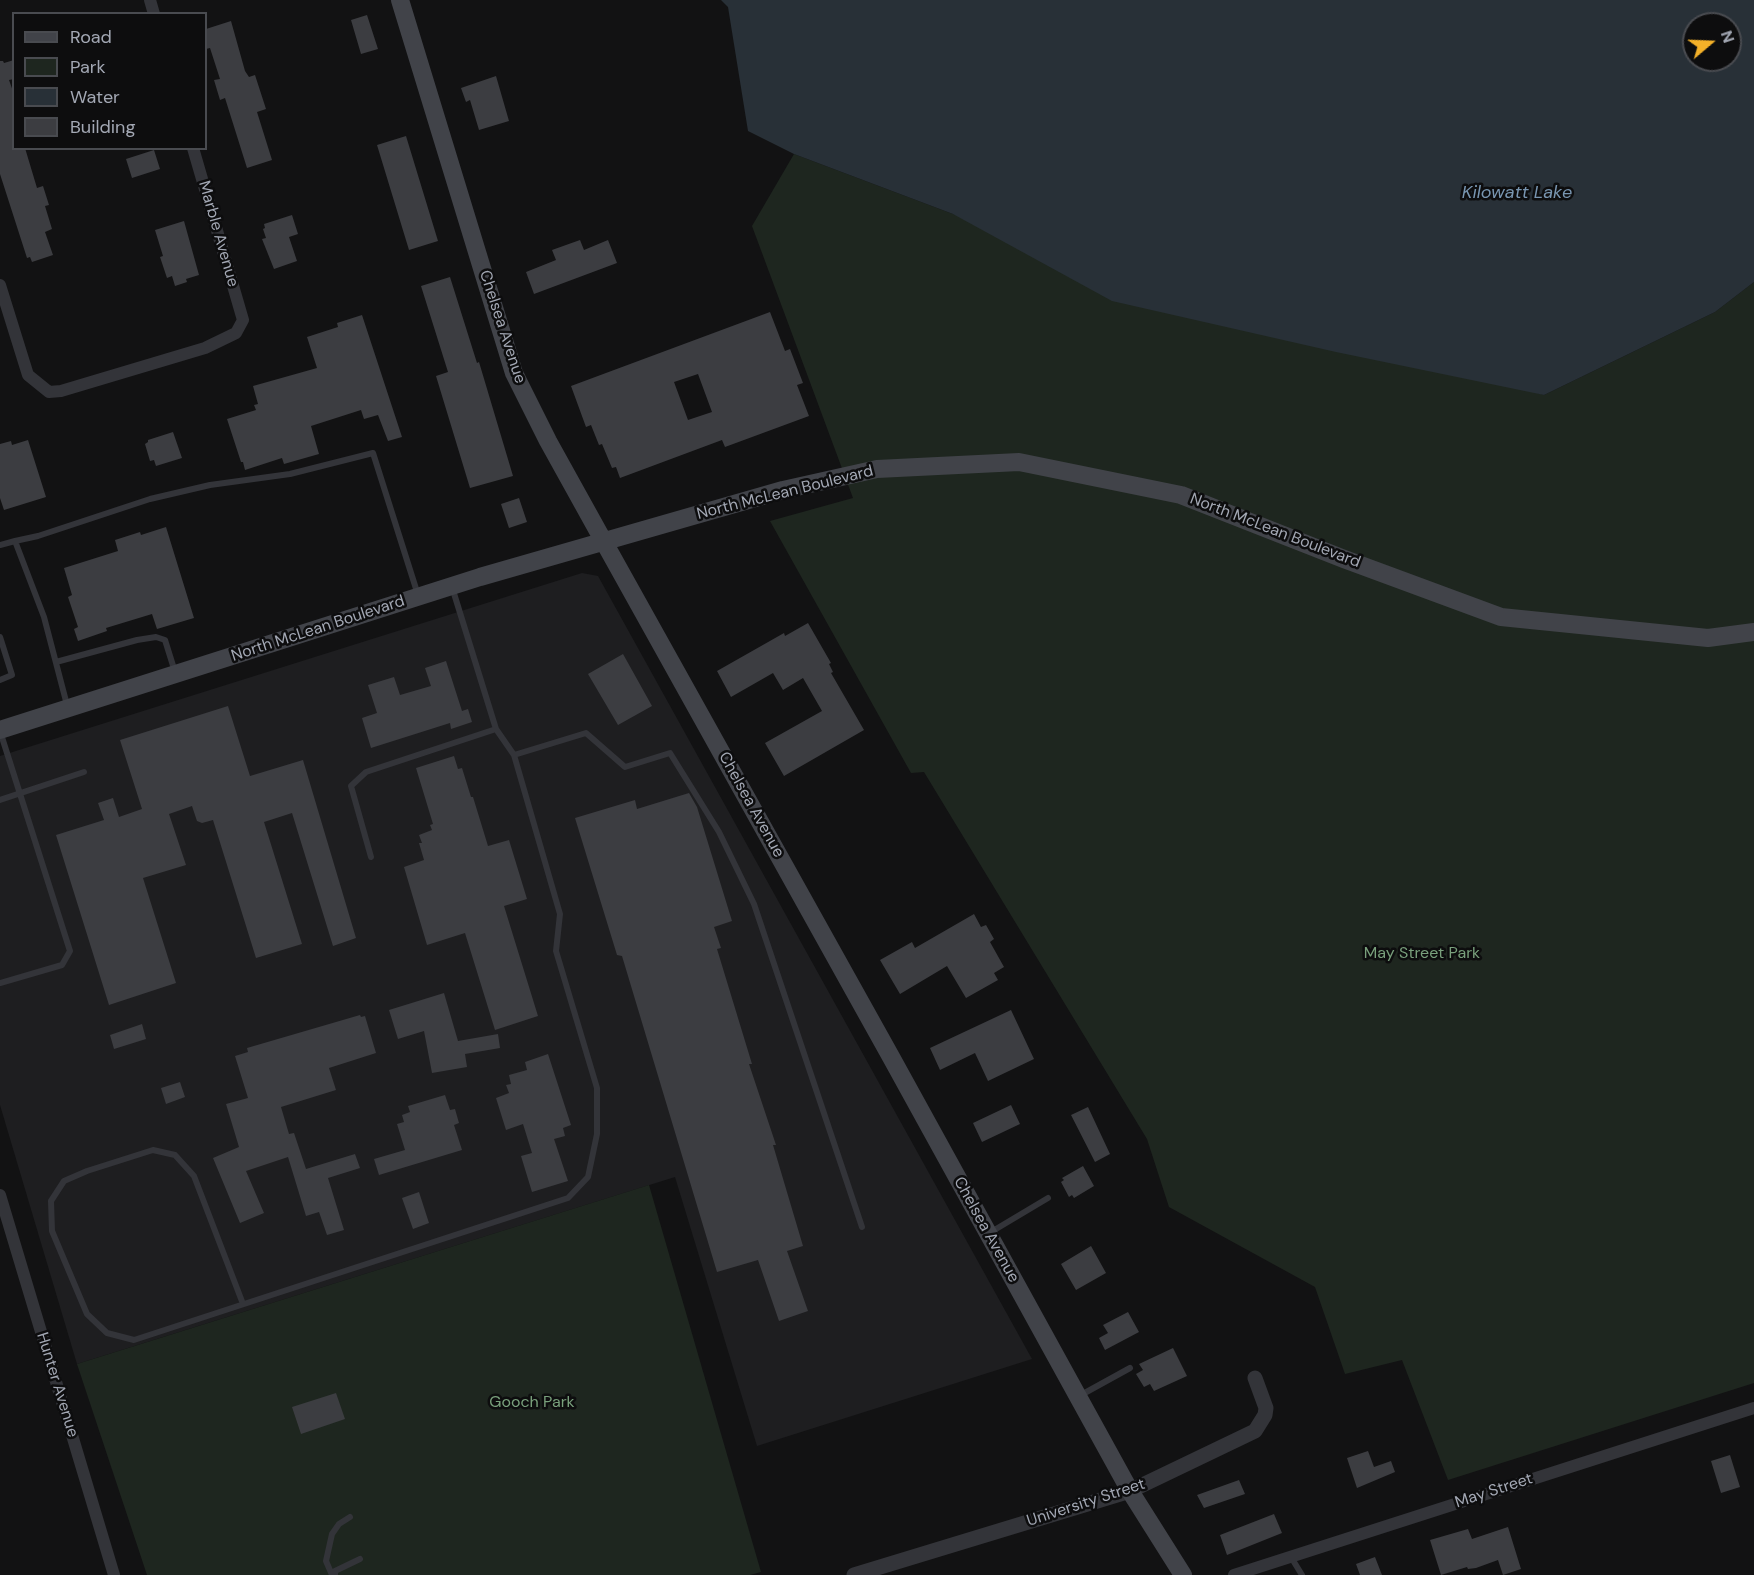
<!DOCTYPE html>
<html>
<head>
<meta charset="utf-8">
<style>
  body { margin:0 }
  #map { position:relative; width:1754px; height:1575px; overflow:hidden; background:#121213; font-family:"DM Sans",sans-serif }
  canvas { display:block }
  .legend { position:absolute; left:12px; top:12px; width:195px; height:138px; box-sizing:border-box; background:#0d0d0e; border:2px solid #494b50; margin:0; padding:8px 10px; list-style:none; font-size:18px; color:#a3a8b4 }
  .legend li { display:flex; align-items:center; gap:12px; height:30px }
  .legend b { width:30px; border:2px solid #494b50 }
  .north { position:absolute; left:1682px; top:12px; width:60px; height:60px; box-sizing:border-box; background:#0d0d0e; border:2px solid #494b50; border-radius:50%; rotate:71deg; font-size:16px; font-weight:700; line-height:24px; text-align:center; color:#a3a8b4 }
  .north::after { content:''; display:block; margin:auto; width:21px; height:27px; background:#f4b129; clip-path:polygon(50% 0,100% 100%,50% 72%,0 100%) }
</style>
</head>
<body>
<div id="map">
<canvas width="1754" height="1575"></canvas>
<ul class="legend">
<li><b style="height:8px;background:#414349"></b>Road</li>
<li><b style="height:16px;background:#1e261f"></b>Park</li>
<li><b style="height:16px;background:#283037"></b>Water</li>
<li><b style="height:16px;background:#3c3d41"></b>Building</li>
</ul>
<div class="north">N</div>
</div>
<script>
const ctx = document.querySelector('canvas').getContext('2d');
ctx.lineJoin = 'round';
function fill(path, color) {
  ctx.fillStyle = color;
  ctx.fill(path, 'evenodd');
}
function shape(rows) {
  const path = new Path2D();
  for (const r of rows) {
    path.moveTo(r[0], r[1]);
    for (let i = 2; i < r.length; i += 2) path.lineTo(r[i], r[i + 1]);
  }
  return path;
}
function trace(path, color, width, dash) {
  ctx.strokeStyle = color;
  ctx.lineWidth = width;
  ctx.lineCap = dash ? 'butt' : 'round';
  ctx.setLineDash(dash || []);
  ctx.stroke(path);
}
function drawText(font, color, halo, rows, align = 'center') {
  ctx.font = font + ' "DM Sans",sans-serif';
  ctx.lineWidth = 5;
  ctx.setLineDash([]);
  ctx.textBaseline = 'middle';
  ctx.strokeStyle = halo;
  ctx.fillStyle = color;
  for (const [text, x, y, turn = 0] of rows) {
    ctx.save();
    ctx.translate(x, y);
    ctx.rotate((+turn || 0) * Math.PI / 180);
    ctx.textAlign = isNaN(turn) ? turn : align;
    if (halo) ctx.strokeText(text, 0, 0);
    ctx.fillText(text, 0, 0);
    ctx.restore();
  }
}
fill(shape([
  [582,573,598,576,1032,1359,757,1446,675,1177,77,1364,0,1105,0,756]
]), '#1e1e20');
fill(shape([
  [794,154,953,214,1544,395,1715,312,1754,282,1754,1383,1448,1480,1402,1360,1345,1374,1315,1287,1169,1207,1147,1139,924,772,911,773,770,521,853,498,752,226],
  [649,1185,761,1572,750,1575,147,1575,77,1364]
]), '#1e261f');
fill(shape([
  [721,0,1754,0,1754,282,1715,312,1544,395,1336,352,1112,301,953,214,794,154,748,131,728,7],
  [1694,24,1730,24,1730,60,1694,60]
]), '#283037');
fill(shape([
  [367,15,378,49,361,54,351,20],
  [231,21,245,71,249,77,255,75,266,109,257,112,272,160,247,168,225,98,220,100,214,80,220,79,210,48,206,49,206,29],
  [14,60,14,79,9,80,14,94,14,148,25,148,37,188,43,186,49,205,45,206,52,229,45,232,53,255,32,262,30,257,27,258,0,174,0,61,3,61,4,63],
  [496,76,509,121,479,130,470,100,466,102,461,88],
  [406,136,438,241,409,250,377,145],
  [154,150,160,169,132,178,126,159],
  [292,215,298,234,289,237,297,261,274,269,262,239,266,238,263,229,265,228,264,224],
  [184,221,199,275,186,279,187,282,175,286,172,276,167,278,160,257,163,256,155,230],
  [580,240,584,250,608,240,617,263,534,294,526,272,556,260,552,250],
  [450,277,477,363,479,362,513,476,470,488,436,376,448,372,421,286],
  [770,312,785,351,790,349,803,383,797,385,809,416,725,447,722,440,620,478,616,467,612,468,602,444,599,445,591,425,586,427,571,386],
  [698,374,712,412,688,420,674,382],
  [362,315,402,437,388,441,378,415,364,419,361,410,311,426,319,454,284,464,282,458,245,470,243,462,241,462,227,419,256,410,254,405,258,404,253,386,317,368,307,337,338,327,337,323],
  [173,432,182,458,156,466,154,460,150,461,145,444,148,442,148,440],
  [28,440,46,497,4,510,0,498,0,444,11,441,12,445],
  [519,498,527,522,509,528,501,504],
  [166,527,194,618,157,629,152,614,106,628,107,631,78,641,74,629,78,627,68,597,72,595,64,568,118,551,115,540,140,532,141,535],
  [808,623,831,663,829,664,833,672,831,673,864,730,784,776,765,743,822,711,803,678,783,690,773,673,731,697,717,671,784,633,785,636],
  [623,654,652,706,618,725,588,674],
  [446,661,462,711,468,709,472,722,451,729,450,723,371,748,362,718,377,713,368,685,394,677,400,695,431,686,425,668],
  [228,706,250,776,303,760,356,938,333,946,292,813,264,822,302,944,256,958,213,820,202,823,197,821,192,806,169,814,186,865,143,878,176,983,109,1005,56,835,104,820,98,803,113,798,119,817,142,809,120,740],
  [454,756,458,769,462,768,471,797,473,797,488,846,509,840,527,899,504,906,538,1016,495,1030,465,933,427,945,404,867,424,860,419,843,422,843,419,835,432,830,430,825,433,824,416,768],
  [689,793,697,807,732,921,714,927,721,948,717,949,752,1064,749,1064,776,1145,773,1145,803,1246,787,1251,808,1311,779,1321,758,1260,717,1272,622,956,617,955,575,818,635,800,637,809],
  [974,914,981,927,986,925,994,939,990,942,1004,967,994,973,998,980,966,998,947,966,900,994,880,960,912,942,915,948],
  [444,993,458,1041,498,1034,500,1048,465,1054,467,1067,432,1073,424,1031,398,1039,389,1010],
  [1011,1010,1034,1059,988,1081,975,1053,940,1070,930,1048],
  [360,1015,361,1017,365,1016,376,1053,329,1068,336,1090,281,1107,289,1134,294,1133,306,1169,355,1154,360,1168,328,1178,344,1230,327,1235,319,1212,306,1216,288,1157,246,1171,264,1213,240,1223,213,1158,239,1147,226,1104,248,1098,235,1056,248,1052,247,1048],
  [142,1024,146,1039,114,1049,110,1035],
  [548,1054,571,1125,563,1128,565,1136,554,1139,568,1181,532,1192,521,1156,532,1153,523,1124,506,1130,496,1098,509,1093,506,1085,511,1084,509,1075,527,1070,525,1062],
  [180,1082,185,1097,166,1104,161,1088],
  [445,1095,450,1110,455,1109,459,1123,454,1125,462,1150,379,1175,374,1159,405,1150,397,1124,404,1122,402,1115,410,1112,408,1106],
  [1011,1105,1020,1124,982,1142,973,1123],
  [1088,1107,1110,1154,1095,1162,1071,1115],
  [1083,1166,1094,1186,1074,1198,1072,1195,1069,1197,1061,1182,1064,1180,1062,1178],
  [419,1192,429,1223,413,1229,402,1198],
  [1091,1246,1106,1273,1076,1290,1061,1264],
  [1128,1312,1139,1332,1105,1350,1099,1338,1108,1333,1103,1325],
  [1173,1348,1187,1376,1154,1391,1150,1384,1144,1387,1136,1374,1143,1370,1139,1364],
  [336,1393,345,1419,301,1434,292,1407],
  [1368,1451,1374,1467,1391,1461,1395,1472,1357,1488,1347,1458],
  [1730,1455,1740,1487,1721,1493,1711,1461],
  [1239,1480,1245,1494,1204,1508,1197,1495],
  [1274,1514,1282,1533,1227,1555,1220,1535],
  [1508,1527,1521,1569,1503,1575,1498,1560,1476,1568,1468,1569,1467,1567,1441,1575,1430,1540,1468,1529,1472,1539],
  [1375,1557,1382,1575,1360,1575,1356,1564]
]), '#3c3d41');
trace(shape([
  [15,541,38,536,150,499,210,485,290,474,373,453,418,595],
  [0,545,15,541,44,617,67,705],
  [0,637,12,675,0,680],
  [56,662,137,640,156,637,165,640,175,672],
  [514,755,586,733,625,767,670,753,719,832,754,904,862,1227],
  [0,800,84,772],
  [371,857,351,786,366,772,496,729],
  [0,983,62,965,70,951,0,731],
  [991,1232,1048,1198],
  [243,1304,194,1176,175,1155,153,1150,87,1171,64,1181,51,1201,52,1231,87,1314,107,1333,134,1340,568,1198,588,1177,597,1134,597,1088,556,951,560,914,514,755,496,729,452,587],
  [1081,1395,1130,1368],
  [1291,1557,1302,1575],
  [332,1575,326,1561,332,1534,339,1524,350,1517],
  [335,1575,335,1571,360,1559]
]), '#333439', 6);
trace(shape([
  [150,0,154,14],
  [0,285,28,375,49,392,61,391,205,348,236,333,243,320,193,148],
  [0,1195,114,1575],
  [1234,1575,1754,1408]
]), '#333439', 12);
trace(shape([
  [854,1575,1130,1491,1255,1431,1265,1415,1266,1408,1255,1378]
]), '#333439', 15);
trace(shape([
  [400,0,514,373,548,441,604,542,891,1057,1130,1491,1183,1575],
  [0,730,480,577,783,490,877,469,1019,462,1181,495,1344,559,1501,617,1708,638,1754,632]
]), '#414349', 18);
drawText('16px', '#a3a8b4', '#0d0d0e', [
  ["Marble Avenue",218,234,74],
  ["Chelsea Avenue",502,327,72],
  ["North McLean Boulevard",785,493,-14],
  ["North McLean Boulevard",1275,531,21],
  ["North McLean Boulevard",318,629,-18],
  ["Chelsea Avenue",751,805,61],
  ["Chelsea Avenue",986,1230,61],
  ["Hunter Avenue",57,1385,73],
  ["May Street",1494,1491,-18],
  ["University Street",1086,1503,-18]
]);
drawText('16px', '#79a07c', '#0d0d0e', [
  ["May Street Park",1422,954],
  ["Gooch Park",532,1403]
]);
drawText('italic 18px', '#7996b1', '#0d0d0e', [
  ["Kilowatt Lake",1517,193]
]);
</script>
</body>
</html>
